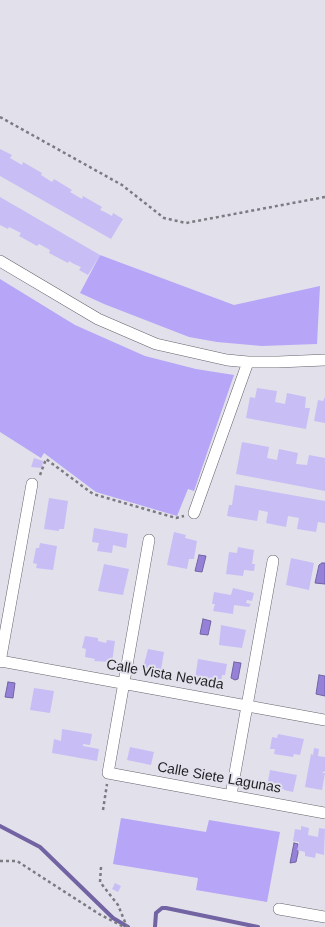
<!DOCTYPE html>
<html>
<head>
<meta charset="utf-8">
<style>
  body { margin:0 }
  canvas { display:block; background:#e2e0eb }
</style>
</head>
<body>
<canvas width="325" height="927"></canvas>
<script>
const ctx = document.querySelector('canvas').getContext('2d');
ctx.lineJoin = 'round';
function fill(path, color) {
  ctx.fillStyle = color;
  ctx.fill(path, 'evenodd');
}
function shape(rows) {
  const path = new Path2D();
  for (const r of rows) {
    path.moveTo(r[0], r[1]);
    for (let i = 2; i < r.length; i += 2) path.lineTo(r[i], r[i + 1]);
  }
  return path;
}
function trace(path, color, width, dash) {
  ctx.strokeStyle = color;
  ctx.lineWidth = width;
  ctx.lineCap = dash ? 'butt' : 'round';
  ctx.setLineDash(dash || []);
  ctx.stroke(path);
}
function drawText(font, color, halo, rows, align = 'center') {
  ctx.font = font + ' Helvetica,sans-serif';
  ctx.lineWidth = 4;
  ctx.setLineDash([]);
  ctx.textBaseline = 'middle';
  ctx.strokeStyle = halo;
  ctx.fillStyle = color;
  for (const [text, x, y, turn = 0] of rows) {
    ctx.save();
    ctx.translate(x, y);
    ctx.rotate((+turn || 0) * Math.PI / 180);
    ctx.textAlign = isNaN(turn) ? turn : align;
    if (halo) ctx.strokeText(text, 0, 0);
    ctx.fillText(text, 0, 0);
    ctx.restore();
  }
}
fill(shape([
  [100,255,234,305,320,286,317,344,262,346,217,342,189,337,104,304,80,293],
  [0,279,75,325,145,356,196,369,234,375,194,491,188,489,177,516,96,492,44,453,41,458,0,432],
  [121,818,206,832,209,820,280,832,267,902,196,890,198,878,113,864]
]), '#b7a6f7');
const water = shape([
  [199,555,206,556,202,572,195,571,199,555],
  [322,563,325,563,325,584,315,583,319,565,322,563],
  [203,619,211,621,208,635,200,634,203,619],
  [234,662,241,663,238,679,235,680,231,678,234,662],
  [319,675,325,676,325,696,316,694,319,675],
  [8,682,15,683,13,698,5,697,8,682],
  [294,843,298,844,298,853,296,862,290,863,294,843]
]);
fill(water, '#9681d9');
trace(water, '#7263a2', 1);
trace(shape([
  [0,826,40,847,113,918,128,927],
  [155,927,156,913,162,908,166,908,258,927]
]), '#7263a2', 4);
fill(shape([
  [0,149,12,155,10,158,22,165,23,162,42,173,41,175,52,182,54,179,72,190,70,192,82,199,83,196,102,207,100,210,105,212,112,216,113,213,123,219,111,239,0,176],
  [0,197,100,255,88,275,79,270,81,267,74,264,69,261,68,263,49,253,50,250,39,244,37,246,19,236,21,233,9,227,8,229,0,225],
  [257,388,277,391,275,402,285,404,287,393,306,397,305,408,310,408,306,429,246,418,250,397,255,398],
  [325,397,325,423,314,421,318,400,323,401],
  [242,442,269,447,267,458,277,460,279,449,298,453,296,464,307,465,309,455,325,458,325,491,236,474],
  [34,458,43,461,42,468,31,467],
  [235,485,325,501,325,523,318,522,316,532,297,529,299,518,288,516,286,527,266,523,268,512,263,511,259,510,257,521,227,516,229,505,232,505],
  [49,498,68,501,64,529,59,529,59,531,44,529],
  [94,528,128,534,126,548,113,545,112,553,97,551,99,543,92,542],
  [174,532,186,535,185,538,197,541,194,559,189,559,187,569,167,565],
  [40,543,57,546,53,570,36,568,37,564,33,563,36,548,39,548],
  [238,547,254,550,252,564,255,564,254,571,244,570,243,576,226,574,229,552,237,553],
  [291,558,314,563,309,590,286,585],
  [104,564,129,569,123,595,98,591],
  [233,588,254,593,252,601,247,600,246,603,251,604,249,607,234,605,233,614,213,611,215,604,212,604,214,592,231,595],
  [221,625,246,630,242,648,219,645],
  [85,636,98,638,98,641,106,643,107,640,115,641,112,662,94,661,95,659,85,657,86,649,82,648],
  [148,649,164,652,161,670,143,668],
  [198,659,227,664,225,675,222,675,220,686,195,679],
  [34,688,54,691,50,713,30,710],
  [62,729,92,734,90,745,83,744,83,746,99,749,97,761,52,753,54,739,61,741],
  [278,734,304,739,300,755,294,754,293,757,274,754,275,749,270,749,272,737,277,738],
  [130,747,154,752,151,765,127,760],
  [314,748,319,749,318,756,325,757,325,771,322,773,325,773,322,790,305,787,311,754,313,755],
  [270,770,297,775,293,792,284,790,284,789,267,787],
  [301,826,309,828,308,835,318,837,319,828,325,829,324,855,316,853,315,858,305,856,305,852,297,850,299,842,293,841,295,829,301,830],
  [115,883,121,886,118,892,112,889]
]), '#c8bef5');
const street = shape([
  [0,261,98,319,156,344,227,360,248,362,278,362,325,360],
  [194,513,248,362],
  [149,540,108,773,325,813],
  [0,661,325,720],
  [0,662,32,484],
  [231,795,273,561],
  [279,909,325,917]
]);
trace(street, '#64626c', 12);
trace(shape([
  [0,117,122,185,164,218,186,223,325,197],
  [40,475,46,459,93,494,176,518,184,516],
  [103,810,107,784],
  [0,861,17,861,99,914,124,927],
  [101,867,100,882,118,905,127,927]
]), '#7c7b82', 2.5, [3, 3]);
trace(street, '#fff', 11);
drawText('14px', '#1f1e22', '#e2e0eb', [
  ["Calle Vista Nevada",165,675,10],
  ["Calle Siete Lagunas",219,778,10]
]);
</script>
</body>
</html>
